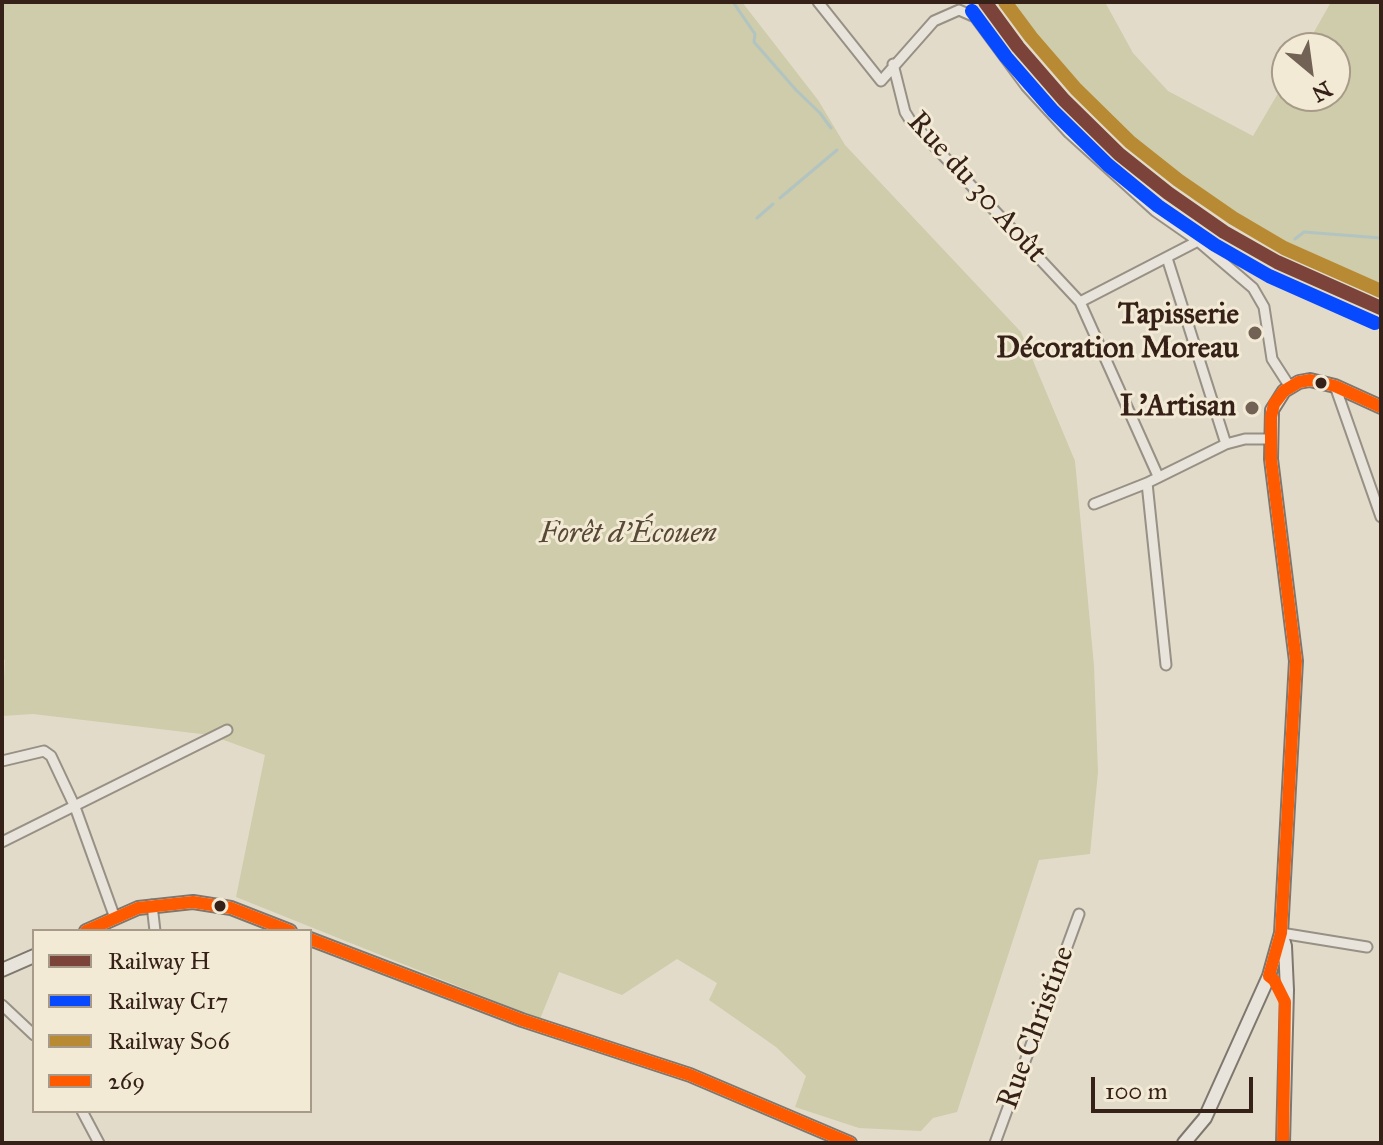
<!DOCTYPE html>
<html>
<head>
<meta charset="utf-8">
<style>
  body { margin:0 }
  #map { position:relative; width:1383px; height:1145px; overflow:hidden; background:#e2dbca; font-family:"IM FELL Great Primer",serif }
  canvas { display:block }
  .frame { position:absolute; inset:0; border:4px solid #362118; pointer-events:none }
  .legend { position:absolute; left:32px; top:929px; width:280px; height:184px; box-sizing:border-box; background:#f3ead5; border:2px solid #a79a89; margin:0; padding:10px 14px; list-style:none; font-size:24px; color:#362118 }
  .legend li { display:flex; align-items:center; gap:16px; height:40px }
  .legend b { width:40px; border:2px solid #a79a89 }
  .north { position:absolute; left:1271px; top:32px; width:80px; height:80px; box-sizing:border-box; background:#f3ead5; border:2px solid #a79a89; border-radius:50%; rotate:151deg; font-size:22px; font-weight:700; line-height:32px; text-align:center; color:#362118 }
  .north::after { content:''; display:block; margin:auto; width:28px; height:36px; background:#726256; clip-path:polygon(50% 0,100% 100%,50% 72%,0 100%) }
  .scale { position:absolute; left:1091px; top:1077px; width:162px; height:36px; box-sizing:border-box; border:4px solid #362118; border-top:0; padding-left:10px; font-size:24px; line-height:28px; white-space:nowrap; color:#362118; -webkit-text-stroke:6px #f3ead5; paint-order:stroke }
</style>
</head>
<body>
<div id="map">
<canvas width="1383" height="1145"></canvas>
<div class="frame"></div>
<ul class="legend">
<li><b style="height:10px;background:#7b4339"></b>Railway H</li>
<li><b style="height:10px;background:#0749ff"></b>Railway C17</li>
<li><b style="height:10px;background:#b88a33"></b>Railway S06</li>
<li><b style="height:10px;background:#ff5a00"></b>269</li>
</ul>
<div class="north">N</div>
<div class="scale">100 m</div>
</div>
<script>
const ctx = document.querySelector('canvas').getContext('2d');
ctx.lineJoin = 'round';
function fill(path, color) {
  ctx.fillStyle = color;
  ctx.fill(path, 'evenodd');
}
function shape(rows) {
  const path = new Path2D();
  for (const r of rows) {
    path.moveTo(r[0], r[1]);
    for (let i = 2; i < r.length; i += 2) path.lineTo(r[i], r[i + 1]);
  }
  return path;
}
function trace(path, color, width, dash) {
  ctx.strokeStyle = color;
  ctx.lineWidth = width;
  ctx.lineCap = dash ? 'butt' : 'round';
  ctx.setLineDash(dash || []);
  ctx.stroke(path);
}
function drawText(font, color, halo, rows, align = 'center') {
  ctx.font = font + ' "IM FELL Great Primer",serif';
  ctx.lineWidth = 6;
  ctx.setLineDash([]);
  ctx.textBaseline = 'middle';
  ctx.strokeStyle = halo;
  ctx.fillStyle = color;
  for (const [text, x, y, turn = 0] of rows) {
    ctx.save();
    ctx.translate(x, y);
    ctx.rotate((+turn || 0) * Math.PI / 180);
    ctx.textAlign = isNaN(turn) ? turn : align;
    if (halo) ctx.strokeText(text, 0, 0);
    ctx.fillText(text, 0, 0);
    ctx.restore();
  }
}
fill(shape([
  [2,2,742,2,818,100,845,145,1021,332,1075,461,1094,666,1098,772,1090,854,1039,860,957,1112,933,1118,921,1131,859,1128,795,1107,806,1076,776,1047,709,1000,717,983,677,959,622,995,559,972,540,1019,236,897,265,755,210,735,33,714,2,716,5,660,2,658],
  [1001,2,1105,2,1133,53,1168,91,1253,136,1287,78,1287,96,1335,96,1335,48,1305,48,1331,2,1381,2,1381,288,1271,245,1195,201,1109,126,1052,66]
]), '#ceccaa');
trace(shape([
  [733,2,755,34,754,42,796,90,820,113,831,128],
  [780,198,837,150],
  [757,218,773,204],
  [1295,239,1304,232,1381,238]
]), '#b2c4c1', 3);
const street = shape([
  [818,2,881,81,934,21,959,10,975,17,1026,86,1069,133,1155,211,1198,241,1253,288,1264,307,1272,359,1290,387],
  [893,64,905,112,910,120,1080,302,1158,476],
  [1167,258,1226,444],
  [1080,302,1198,241],
  [1335,386,1381,517],
  [1147,483,1166,665],
  [1094,504,1147,483,1226,444,1245,439,1270,439],
  [2,761,44,751,51,756,75,807,115,918],
  [2,842,227,730],
  [152,905,155,931],
  [1281,933,1367,947],
  [2,1005,34,1035],
  [82,1111,99,1143],
  [995,1143,1079,914]
]);
const secondary = shape([
  [86,931,138,908,193,902,231,908,290,931],
  [1281,933,1285,946,1287,990,1283,1143],
  [310,939,522,1020,690,1075,850,1143],
  [2,970,34,956],
  [1184,1143,1205,1118,1269,976,1281,933,1296,661,1271,459,1272,410,1284,391,1299,382,1310,380,1335,386,1381,407]
]);
trace(street, '#979085', 13);
trace(secondary, '#7e776e', 16);
trace(street, '#e8e4dc', 9);
trace(secondary, '#e8e4dc', 12);
trace(shape([
  [86,931,138,908,193,902,231,908,290,931],
  [310,939,522,1020,690,1075,850,1143],
  [1283,1143,1285,1002,1274,980,1269,976,1281,933,1296,661,1271,459,1271,417,1274,404,1284,391,1299,382,1310,380,1335,386,1381,407]
]), '#ff5a00', 12);
trace(shape([
  [985,2,1018,47,1064,100,1119,154,1168,193,1224,232,1277,262,1381,308]
]), '#7b4339', 14);
trace(shape([
  [972,11,1006,57,1053,111,1108,165,1158,206,1215,245,1269,276,1375,323]
]), '#0749ff', 14);
trace(shape([
  [1005,2,1031,37,1076,89,1130,142,1178,180,1233,218,1284,248,1381,291]
]), '#b88a33', 14);
for (const [x, y, r, color] of [
  [1255,333,8,"#726256"],
  [1321,383,7,"#362118"],
  [1252,408,8,"#726256"],
  [220,906,7,"#362118"]
]) {
  const dot = new Path2D();
  dot.arc(x, y, r, 0, 2 * Math.PI);
  ctx.fillStyle = color;
  ctx.fill(dot);
  trace(dot, '#f3ead5', 3);
}
drawText('30px', '#362118', '#f3ead5', [
  ["Rue du 30 Août",976,188,48],
  ["Rue Christine",1037,1028,-70]
]);
drawText('bold 30px', '#362118', '#f3ead5', [
  ["Tapisserie",1239,316],
  ["Décoration Moreau",1239,350],
  ["L'Artisan",1236,408]
], 'right');
drawText('italic 30px', '#584936', '#f3ead5', [
  ["Forêt d'Écouen",628,535]
]);
</script>
</body>
</html>
